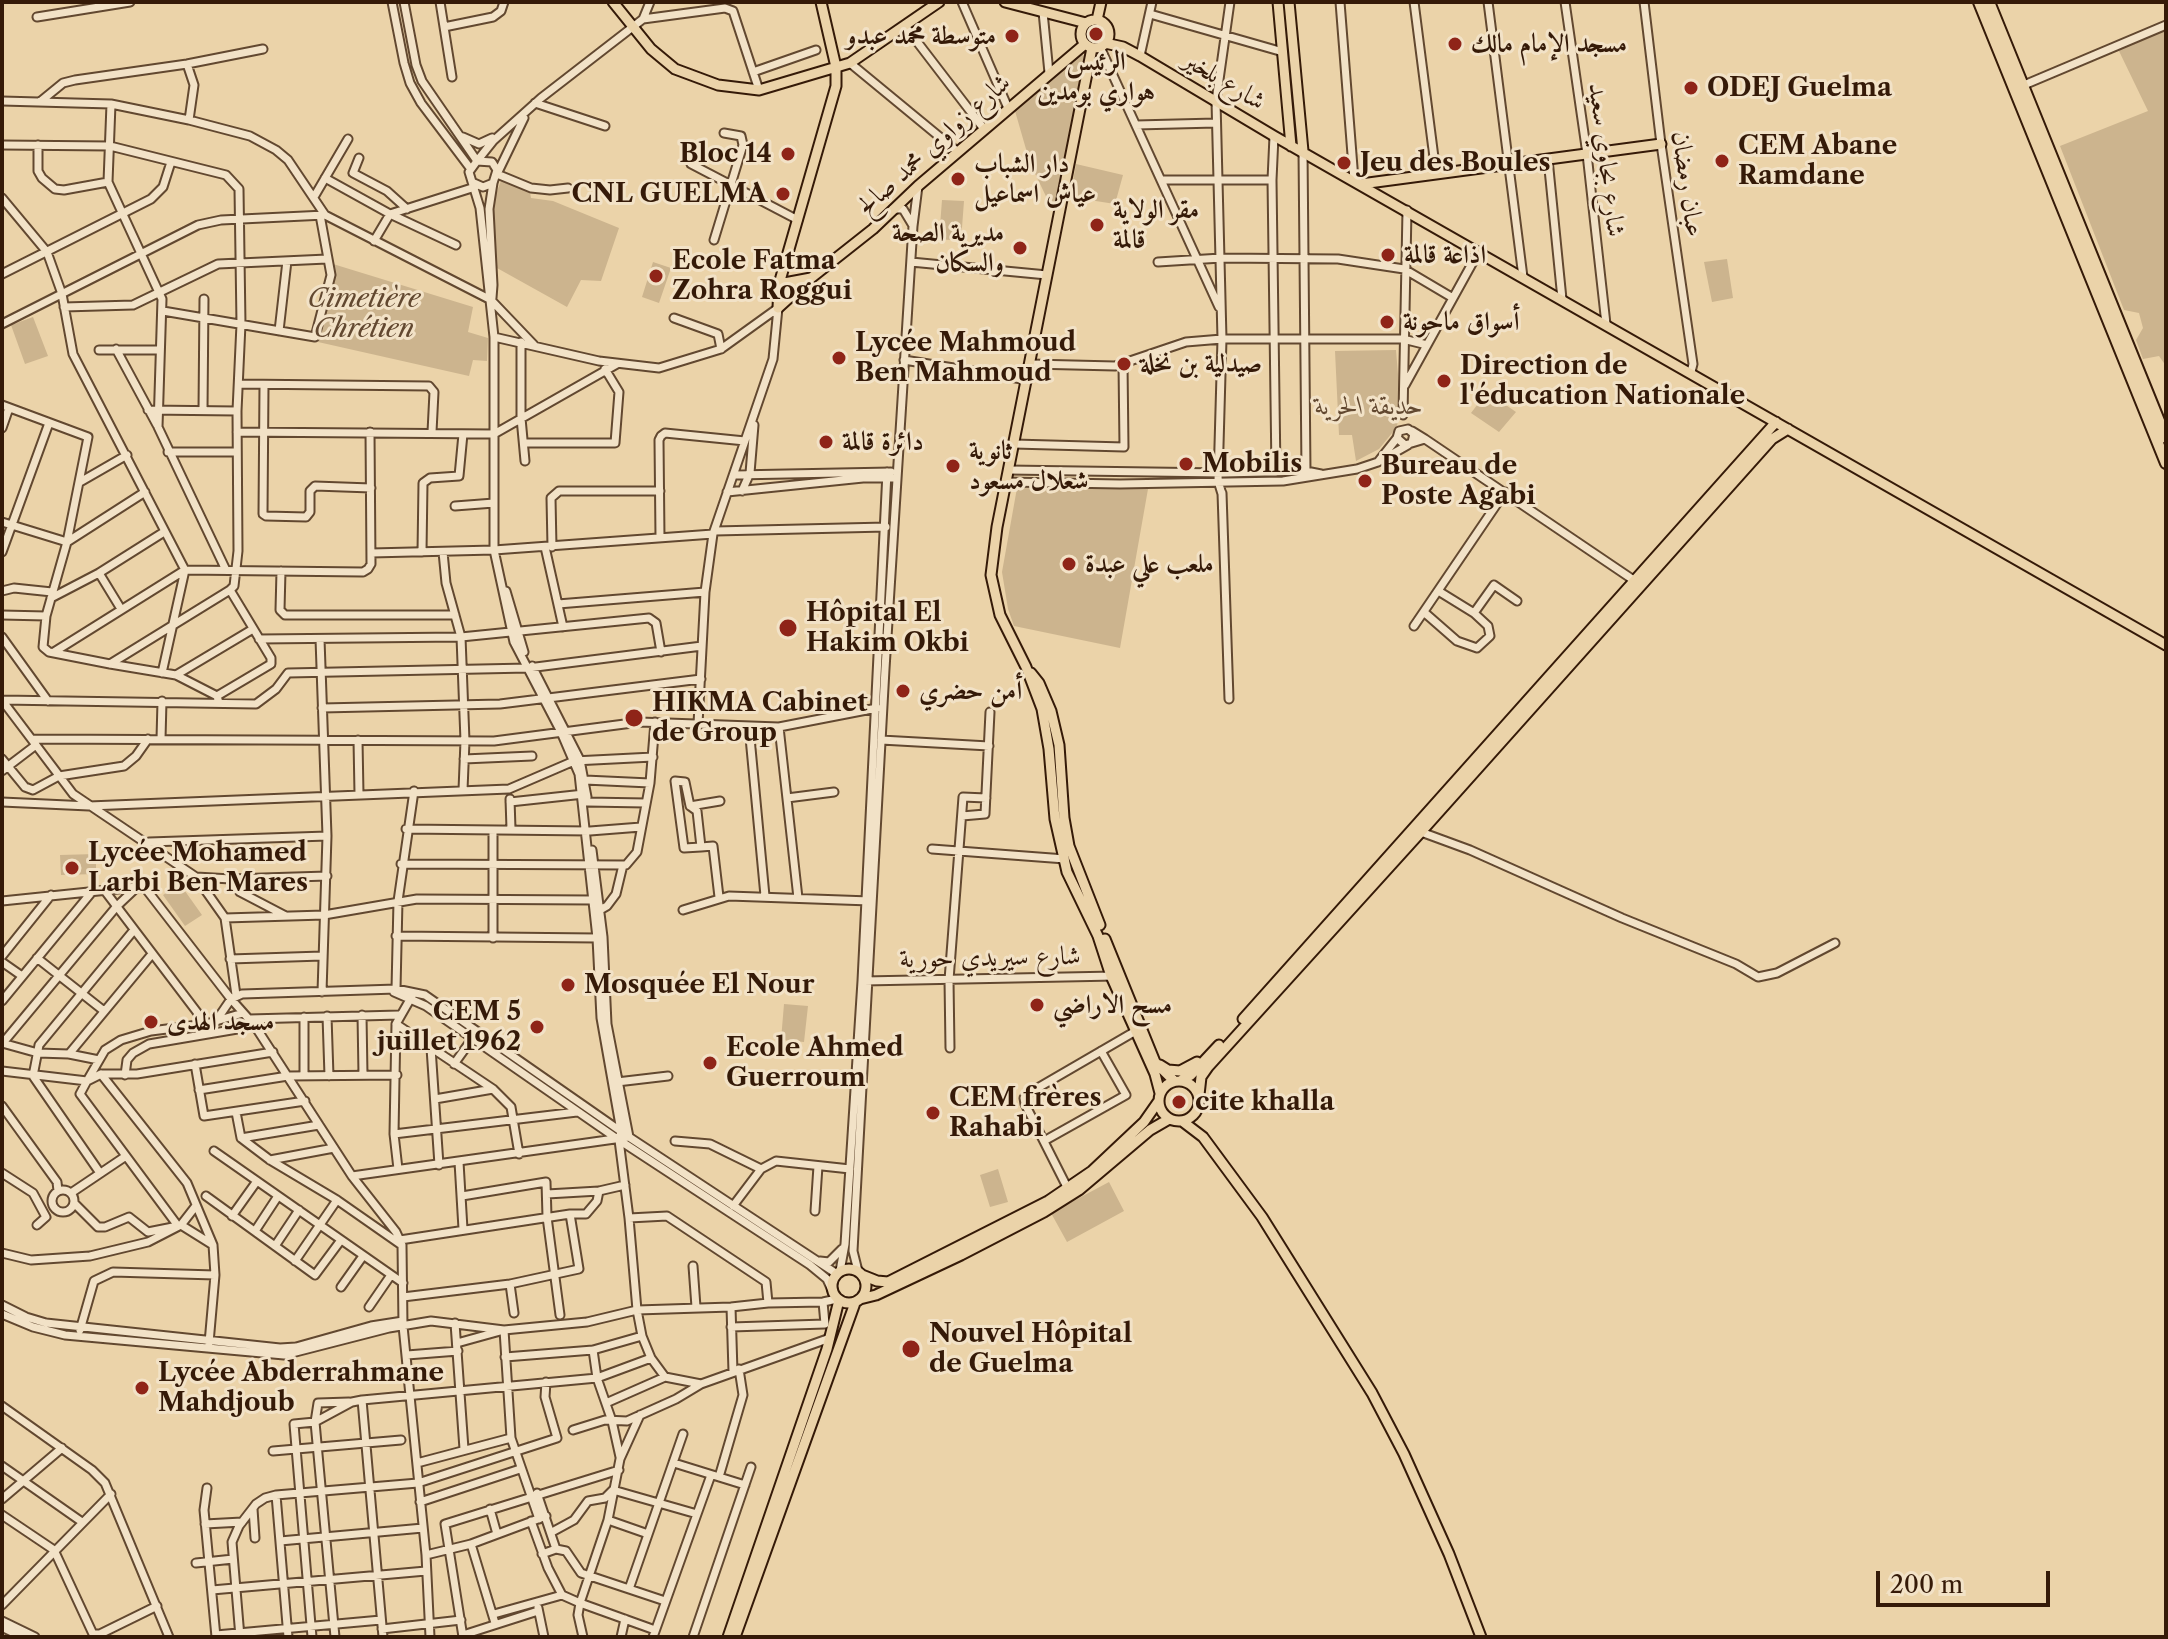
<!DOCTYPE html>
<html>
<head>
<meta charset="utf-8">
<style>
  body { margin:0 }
  #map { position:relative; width:2168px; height:1639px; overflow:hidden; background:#ebd3a9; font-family:"Libre Caslon Text",serif }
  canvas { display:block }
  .frame { position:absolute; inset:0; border:4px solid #351a08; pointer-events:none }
  .scale { position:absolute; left:1876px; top:1571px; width:174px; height:36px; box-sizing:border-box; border:4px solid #351a08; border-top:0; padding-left:10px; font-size:24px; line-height:28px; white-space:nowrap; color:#351a08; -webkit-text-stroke:6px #f2e2c7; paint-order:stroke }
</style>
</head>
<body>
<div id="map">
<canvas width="2168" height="1639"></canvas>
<div class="frame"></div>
<div class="scale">200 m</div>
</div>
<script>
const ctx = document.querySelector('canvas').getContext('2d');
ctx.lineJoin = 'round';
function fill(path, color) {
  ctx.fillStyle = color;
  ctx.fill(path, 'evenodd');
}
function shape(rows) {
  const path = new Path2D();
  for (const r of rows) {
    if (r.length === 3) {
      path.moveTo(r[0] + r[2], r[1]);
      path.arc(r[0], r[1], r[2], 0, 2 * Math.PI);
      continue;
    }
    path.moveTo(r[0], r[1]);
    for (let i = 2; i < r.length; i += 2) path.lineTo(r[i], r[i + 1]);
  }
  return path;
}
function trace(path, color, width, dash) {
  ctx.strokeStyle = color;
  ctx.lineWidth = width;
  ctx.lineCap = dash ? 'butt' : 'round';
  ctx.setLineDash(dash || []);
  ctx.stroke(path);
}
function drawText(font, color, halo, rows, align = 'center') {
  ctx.font = font + ' "Libre Caslon Text",Amiri,serif';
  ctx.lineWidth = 6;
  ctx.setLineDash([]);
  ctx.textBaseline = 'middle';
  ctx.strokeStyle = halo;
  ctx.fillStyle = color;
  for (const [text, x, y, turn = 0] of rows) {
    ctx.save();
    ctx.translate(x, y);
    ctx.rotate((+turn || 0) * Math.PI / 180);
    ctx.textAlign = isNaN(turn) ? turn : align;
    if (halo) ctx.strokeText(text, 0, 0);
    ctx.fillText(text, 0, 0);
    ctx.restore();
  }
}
fill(shape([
  [2166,29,2166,366,2159,356,2143,359,2136,340,2143,328,2139,313,2124,310,2060,146,2148,111,2118,49],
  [1078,52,1088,58,1053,211,1030,163,1015,111],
  [1076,164,1123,175,1115,204,1070,197],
  [502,178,530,192,531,198,553,201,619,228,601,281,581,280,567,307,497,268,493,202],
  [942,200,964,201,961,241,939,239],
  [1727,259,1733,298,1712,302,1704,262],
  [653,262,671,268,659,303,642,297],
  [333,264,473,307,468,332,488,338,487,361,473,360,469,376,318,342,334,268],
  [33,317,48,356,25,364,11,325],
  [1396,350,1400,399,1397,427,1379,449,1356,461,1352,435,1339,435,1335,351],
  [1487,392,1516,412,1499,432,1471,413],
  [1017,488,1148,489,1120,648,1014,626,1008,609,1002,572],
  [96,854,96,874,61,875,60,855],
  [180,884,202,915,185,926,163,895],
  [784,1004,808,1006,804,1042,781,1040],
  [998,1169,1008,1202,990,1207,980,1175],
  [1109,1182,1124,1211,1067,1242,1051,1213]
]), '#ccb48e');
const minor = shape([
  [392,2,404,63,410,83,421,103,470,168],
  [404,2,416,65,422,81,477,161,493,141,541,98,643,19,650,2],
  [440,2,452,77],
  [962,2,1008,108],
  [1340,2,1354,180],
  [1414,2,1436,173],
  [1488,2,1523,277],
  [1565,2,1587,154,1606,324],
  [1644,2,1661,144,1693,364,1691,372],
  [1043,12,1049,73],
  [1150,14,1283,52],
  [37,17,130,2],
  [643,19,725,8,733,11,759,90],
  [905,26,984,129],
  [444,27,493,17,501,11,504,2],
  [1100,47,1219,307],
  [1140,56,1152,2],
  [850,63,958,152],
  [187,64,194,85,189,120],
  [753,72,816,50],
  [2024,85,2166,25],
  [2,101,111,104,189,120,250,136,276,150,288,160,325,215,491,300,534,345],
  [41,101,63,83,75,80,187,64,263,49],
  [535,103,605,126],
  [111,104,108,182,162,299,158,427,225,568],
  [524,118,497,174,531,188,550,190,568,188],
  [1136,125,1216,123],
  [1274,136,1272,180,1276,472],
  [463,137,479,144,492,138],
  [2,145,110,146,226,175,239,189,241,324,237,411,238,551,234,586,230,590,110,664],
  [38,145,38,171,42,178,55,189,64,190,108,182],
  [1303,151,1306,471],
  [359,158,353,173,387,191,407,209],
  [1548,159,1562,299],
  [691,164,798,220],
  [325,178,390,214,456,245],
  [1161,180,1272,180],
  [474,183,483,187,493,183,497,170,492,162,477,161,469,172,480,208,494,337,494,550,514,642,561,732,579,774,597,938,601,1018,621,1131,619,1140,629,1218,637,1310,642,1336,651,1358,665,1377,701,1384,830,1338],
  [314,197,348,139],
  [2,198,47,252,62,294,73,354,185,570,162,673],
  [893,209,903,209,912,224],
  [714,240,743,145,741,136,724,133],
  [374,241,390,214,475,187],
  [911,262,1047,275],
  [1158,262,1221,258,1338,259,1404,269,1453,298],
  [2,274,151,199,163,187,171,162],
  [492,298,493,285,489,209,493,183],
  [64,307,133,305,218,264,327,259],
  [163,311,315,337,331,275,320,215],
  [674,318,718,334,721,349],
  [2,324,198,225,221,220,325,215],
  [279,331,287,261],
  [494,337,599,361,659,368,721,349,778,308],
  [521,342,521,418,525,461],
  [116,349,157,425],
  [99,350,160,350],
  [904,360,1028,380],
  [1031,364,1115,366,1186,342,1222,339,1403,339,1427,345],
  [239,384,429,386,434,392,432,432],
  [264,385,263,514,266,516,306,517,310,512,310,491,315,486,371,488],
  [1405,385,1479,251],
  [2,405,88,437,67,542,46,616,43,647,49,652,110,664,176,675,217,696,219,703],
  [148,410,237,411],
  [203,410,204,299],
  [1403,415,1407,210],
  [2,428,9,408],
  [1412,431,1425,439,1405,445,1397,438,1399,431,1408,429,1414,434,1412,442],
  [237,432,494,434,617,364],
  [1397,438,1378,462,1408,445],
  [1425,439,1635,581],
  [524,443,615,443,619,392,605,369],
  [1014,444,1124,447,1123,364],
  [168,452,237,452],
  [1008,470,1223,473,1306,471,1321,474],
  [735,475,891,472],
  [80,482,127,455],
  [1006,482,1120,484,1283,481,1357,469,1378,462],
  [742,491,750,473,754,425],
  [727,492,863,478,892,478],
  [1222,493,1229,699],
  [1222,494,1218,481,1222,339,1216,101,1230,2],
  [455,506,494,503],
  [2,522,67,542,145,492],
  [715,531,886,527],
  [660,538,659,440,661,436,665,433,745,441],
  [545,547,563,627],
  [552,547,551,498,559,491,660,491],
  [2,552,49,423],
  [422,552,423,483,430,478,459,476,463,434],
  [443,552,446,583,461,637,465,741,463,790],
  [371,553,494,550,713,534],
  [281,571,280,610,285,615,455,615],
  [99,573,121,609],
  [2,591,14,588,52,592],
  [506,591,524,652],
  [51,598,99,573,164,532],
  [558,604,705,592],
  [1425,613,1457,641,1477,648,1490,636,1488,626,1474,613,1440,592],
  [1474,613,1494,585,1517,601],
  [2,615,46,616],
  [1414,626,1505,492],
  [2,637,48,701],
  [259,639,461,637,649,618,656,623,661,652],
  [320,639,327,836,322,992],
  [54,652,185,570,363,572,368,569,371,564,370,432],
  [532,666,580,760,587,797],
  [176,675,253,629],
  [217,696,271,664,271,658,230,590],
  [2,700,256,704,276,689,288,673,528,668,702,646],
  [2,700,73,794,196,877,225,918,236,995],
  [322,708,500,704,701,679],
  [698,724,705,592,713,534,773,359,778,308],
  [749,727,765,896],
  [779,727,798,898],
  [32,739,494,741,640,722,779,727,877,708],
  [161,739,162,701],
  [358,740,359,794],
  [881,740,989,746],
  [2,759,25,787,33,790,59,776,124,766,136,756,148,739],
  [464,759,532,756],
  [2,771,36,745],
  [585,780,650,783],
  [787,798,834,792],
  [510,799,511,829],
  [2,802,89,806,509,789,574,761,653,757],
  [510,802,584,794],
  [587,802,646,803],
  [690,806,720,801],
  [962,816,985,814,990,712],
  [406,829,590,831,641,827],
  [1421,832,1470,850,1622,918,1736,964,1758,977,1777,973,1835,943],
  [149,842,327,836],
  [701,847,697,811,690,806,685,782,675,781,684,848,701,847,713,846,719,897],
  [932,849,1065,859],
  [401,864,626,865,637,852,650,783,655,722],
  [196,877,231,879,327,876],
  [231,879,240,892,284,915],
  [105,891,206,1024],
  [2,901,137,887,146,889,231,999,255,1026,352,1176,396,1232,402,1245,403,1326,426,1555,430,1637],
  [600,910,607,906,616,894,623,865],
  [683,910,729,896,870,901],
  [225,918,324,915,417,899,593,900],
  [396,936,597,938],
  [493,938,493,830],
  [2,956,51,895],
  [37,958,104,1011],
  [230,959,322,956],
  [2,962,22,976],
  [864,981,1115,976],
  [396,989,398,901,414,791],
  [394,992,426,1006,619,1140,810,1265,827,1279,831,1288],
  [2,1001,91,893],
  [362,1015,363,1075],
  [327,1016,329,1076],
  [249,1019,399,1015],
  [216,1021,231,999,242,994,396,989,425,995,629,1137,837,1274],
  [396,1024,493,1089,511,1107,519,1154],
  [2,1043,38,1053,69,1054,99,1060],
  [2,1044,117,906,136,888],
  [431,1048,439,1165],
  [950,1048,949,980,963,797,986,798],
  [69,1054,152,954],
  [195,1064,204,1116,305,1101],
  [454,1064,472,1039],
  [2,1071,87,1081,105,1050,121,1040,151,1031,206,1024,243,1013],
  [101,1074,187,1183,213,1245],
  [125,1075,127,1060,133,1053,149,1044,255,1026],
  [304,1076,304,1017],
  [617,1082,668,1076],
  [199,1090,288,1076,397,1075],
  [435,1099,493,1089],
  [2,1106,57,1182,58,1191],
  [236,1112,241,1138,270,1160,337,1200,400,1244],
  [394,1134,577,1112],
  [241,1138,319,1125],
  [675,1141,710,1144,761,1169],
  [1044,1141,1126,1095,1101,1051],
  [214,1151,403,1283],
  [270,1160,334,1148],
  [459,1162,463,1229],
  [398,1169,394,1134,396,1024,412,996],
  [2,1173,33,1193,46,1217,37,1225],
  [100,1173,33,1076,39,1045,134,930],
  [352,1176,629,1137,607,1024,603,937,592,850],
  [1068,1189,1025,1104,1024,1098,1029,1093,1134,1032],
  [63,1201,11],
  [71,1193,126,1156],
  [547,1194,599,1191,625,1185],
  [206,1196,315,1275,341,1240],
  [462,1196,546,1182,547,1217,560,1315],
  [75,1204,98,1227,105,1227,129,1217,148,1232,178,1226,80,1094,87,1081,101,1074,137,1074,273,1052],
  [733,1206,761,1169,776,1161,850,1169],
  [815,1211,818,1166],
  [570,1214,586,1214,597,1201,599,1191],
  [232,1216,257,1181],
  [629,1218,667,1216,766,1282,768,1303],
  [181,1225,213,1245,215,1275,209,1343],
  [255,1231,278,1196],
  [400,1240,570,1214,579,1269,510,1284,403,1297],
  [275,1246,299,1210],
  [2,1253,31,1260,90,1256,148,1242,181,1225,195,1207],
  [295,1261,337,1200],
  [820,1261,829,1262,842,1249],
  [693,1266,696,1307],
  [840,1271,845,1244,862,981,887,472],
  [858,1271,853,1251,885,669,913,226,918,186],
  [510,1284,514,1313],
  [341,1287,363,1256],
  [2,1305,26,1317,46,1323,280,1348,296,1347,371,1326,403,1321],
  [369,1307,391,1275],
  [731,1307,733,1372],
  [2,1314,33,1327,65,1335,284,1355,389,1328,431,1321,504,1330,587,1322,637,1310,731,1307,768,1303,823,1302,837,1299],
  [455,1323,464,1449],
  [731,1327,825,1324,823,1302],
  [80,1330,94,1281,113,1272,215,1275],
  [457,1343,504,1330,511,1438,539,1519],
  [593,1350,597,1378,612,1421,620,1457],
  [407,1355,458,1351],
  [505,1357,593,1350,642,1336],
  [362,1400,383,1637],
  [606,1403,665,1377],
  [2,1406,92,1470,105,1483,169,1637],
  [640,1415,620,1459,608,1520,580,1603,655,1630],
  [573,1430,605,1420,627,1421,676,1399,701,1384],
  [273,1451,401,1440],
  [417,1463,511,1438],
  [674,1463,745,1485],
  [2,1466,82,1522],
  [719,1477,743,1395,739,1369],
  [207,1488,204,1510,216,1637],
  [537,1493,556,1549,542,1554],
  [276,1495,288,1637],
  [2,1499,62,1448],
  [420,1502,520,1469],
  [253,1509,255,1538],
  [490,1509,497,1534],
  [2,1515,54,1550,93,1634,100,1634,157,1606],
  [608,1520,648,1534],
  [531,1521,548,1568,562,1595,580,1603,578,1615,583,1637],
  [205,1524,242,1522],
  [552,1532,574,1520,588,1501,605,1498,613,1490,697,1514],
  [280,1541,423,1528],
  [471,1544,495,1623],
  [556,1549,566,1551,581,1573,665,1601],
  [426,1555,471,1544,546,1516],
  [196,1563,233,1559],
  [629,1589,683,1434],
  [212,1590,426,1571],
  [2,1605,111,1494],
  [538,1608,544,1637],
  [494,1614,562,1595],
  [2,1621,35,1637],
  [2,1627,22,1637],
  [382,1629,461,1620],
  [216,1635,381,1620],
  [463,1635,538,1611],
  [240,1637,232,1542,239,1526,256,1504,265,1498,276,1495,418,1483,557,1438,545,1397,546,1382],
  [312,1637,294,1424,315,1422,352,1402,362,1400,597,1378,651,1358],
  [335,1637,315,1422,318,1403,349,1402],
  [463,1637,445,1524,619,1470],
  [621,1637,625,1619],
  [653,1637,711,1475],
  [693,1637,751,1467]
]);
const major = shape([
  [613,2,651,49,675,69,718,85,759,90,850,63,939,2],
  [1005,2,1086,23],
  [1278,2,1291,146],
  [1289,2,1303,151],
  [1097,20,1101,2],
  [1095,34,14],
  [1105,43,1123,47,1140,56,1274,136,2166,645],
  [1092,48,997,527,991,575,1000,615,1026,667,1042,709,1049,749,1055,819,1067,872,1098,936,1111,976,1155,1074,1160,1093],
  [1361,184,1661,144],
  [779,284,811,278],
  [778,308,811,278,873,229,918,186,1085,44],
  [778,308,779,284,836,86,836,67,821,2],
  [1031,673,1039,683,1051,711,1059,745,1064,818,1069,846,1100,925],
  [1105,939,1155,1062,1174,1081],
  [1243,1019,1776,422],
  [1160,1065,1168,1070,1180,1071,1197,1062],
  [1179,1101,20],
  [1180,1081,1191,1075,1219,1045],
  [1199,1095,1201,1077,1208,1067,1421,832,1772,439,1788,429],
  [1182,1121,1203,1137,1262,1217,1372,1393,1404,1454,1449,1554,1481,1637],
  [849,1286,17],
  [862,1275,877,1281,888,1282,1048,1201,1092,1171,1144,1122,1158,1102],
  [860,1299,876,1295,961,1255,1044,1212,1079,1190,1150,1130,1169,1119],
  [728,1637,827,1349,839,1300],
  [735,1637,855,1303]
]);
const highway = shape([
  [1979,2,2166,463],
  [1989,2,2166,438]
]);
trace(minor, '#624830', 11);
trace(major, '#351a08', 13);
trace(highway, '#351a08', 14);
trace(minor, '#f2e2c7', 7);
trace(major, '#ebd3a9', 9);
trace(highway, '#ebd3a9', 10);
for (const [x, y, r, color] of [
  [1096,34,8,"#8f2418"],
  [1012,36,8,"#8f2418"],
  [1455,44,8,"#8f2418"],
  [1691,88,8,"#8f2418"],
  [788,154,8,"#8f2418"],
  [1722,161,8,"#8f2418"],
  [1344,163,8,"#8f2418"],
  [958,179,8,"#8f2418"],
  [783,194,8,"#8f2418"],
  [1097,225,8,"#8f2418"],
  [1020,248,8,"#8f2418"],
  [1388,255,8,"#8f2418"],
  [656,276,8,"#8f2418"],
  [1387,322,8,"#8f2418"],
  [839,358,8,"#8f2418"],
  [1124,364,8,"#8f2418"],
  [1444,381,8,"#8f2418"],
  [826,442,8,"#8f2418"],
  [1186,464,8,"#8f2418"],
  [953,466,8,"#8f2418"],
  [1365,481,8,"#8f2418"],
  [1069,564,8,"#8f2418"],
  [788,628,10,"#8f2418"],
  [903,691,8,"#8f2418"],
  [634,718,10,"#8f2418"],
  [72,868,8,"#8f2418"],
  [568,985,8,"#8f2418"],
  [1037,1005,8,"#8f2418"],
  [151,1022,8,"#8f2418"],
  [537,1027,8,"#8f2418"],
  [710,1063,8,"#8f2418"],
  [1179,1102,8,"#8f2418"],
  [933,1113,8,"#8f2418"],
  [911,1349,10,"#8f2418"],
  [142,1388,8,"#8f2418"]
]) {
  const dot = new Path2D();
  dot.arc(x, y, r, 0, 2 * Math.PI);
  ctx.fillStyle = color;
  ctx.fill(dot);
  trace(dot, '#f2e2c7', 3);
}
drawText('bold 26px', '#351a08', '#f2e2c7', [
  ["متوسطة محمد عبدو",996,36,"right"],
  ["مسجد الإمام مالك",1471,44],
  ["الرئيس",1096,62,"center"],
  ["هواري بومدين",1096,92,"center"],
  ["ODEJ Guelma",1707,88],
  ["CEM Abane",1738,146],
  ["Ramdane",1738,176],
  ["Bloc 14",772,154,"right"],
  ["Jeu des Boules",1360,163],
  ["دار الشباب",974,164],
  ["عياش اسماعيل",974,194],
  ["CNL GUELMA",767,194,"right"],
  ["مقر الولاية",1113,210],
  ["قالمة",1113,240],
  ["مديرية الصحة",1004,233,"right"],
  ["والسكان",1004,263,"right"],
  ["اذاعة قالمة",1404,255],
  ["Ecole Fatma",672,261],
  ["Zohra Roggui",672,291],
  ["أسواق ماحونة",1403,322],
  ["Lycée Mahmoud",855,343],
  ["Ben Mahmoud",855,373],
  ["صيدلية بن نخلة",1140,364],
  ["Direction de",1460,366],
  ["l'éducation Nationale",1460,396],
  ["دائرة قالمة",842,442],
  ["ثانوية",969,451],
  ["شعلال مسعود",969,481],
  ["Mobilis",1202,464],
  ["Bureau de",1381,466],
  ["Poste Agabi",1381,496],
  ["ملعب علي عبدة",1085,564],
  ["Hôpital El",806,613],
  ["Hakim Okbi",806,643],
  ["أمن حضري",919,691],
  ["HIKMA Cabinet",652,703],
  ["de Group",652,733],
  ["Lycée Mohamed",88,853],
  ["Larbi Ben Mares",88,883],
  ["Mosquée El Nour",584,985],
  ["مسح الاراضي",1053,1005],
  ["CEM 5",521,1012,"right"],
  ["juillet 1962",521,1042,"right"],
  ["مسجد الهدى",167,1022],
  ["Ecole Ahmed",726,1048],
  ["Guerroum",726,1078],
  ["CEM frères",949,1098],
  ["Rahabi",949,1128],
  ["cite khalla",1195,1102],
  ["Nouvel Hôpital",929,1334],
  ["de Guelma",929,1364],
  ["Lycée Abderrahmane",158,1373],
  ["Mahdjoub",158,1403]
], 'left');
drawText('26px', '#351a08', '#f2e2c7', [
  ["شارع بلخير",1224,81,31],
  ["شارع زواوي محمد صالح",934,145,-42],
  ["شارع بجاوي سعيد",1606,160,83],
  ["عبان رمضان",1687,184,82],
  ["شارع سيريدي حورية",990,958,-1]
]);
drawText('italic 26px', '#624830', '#f2e2c7', [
  ["Cimetière",364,299],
  ["Chrétien",364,329],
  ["حديقة الحرية",1369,406]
]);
</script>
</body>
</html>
